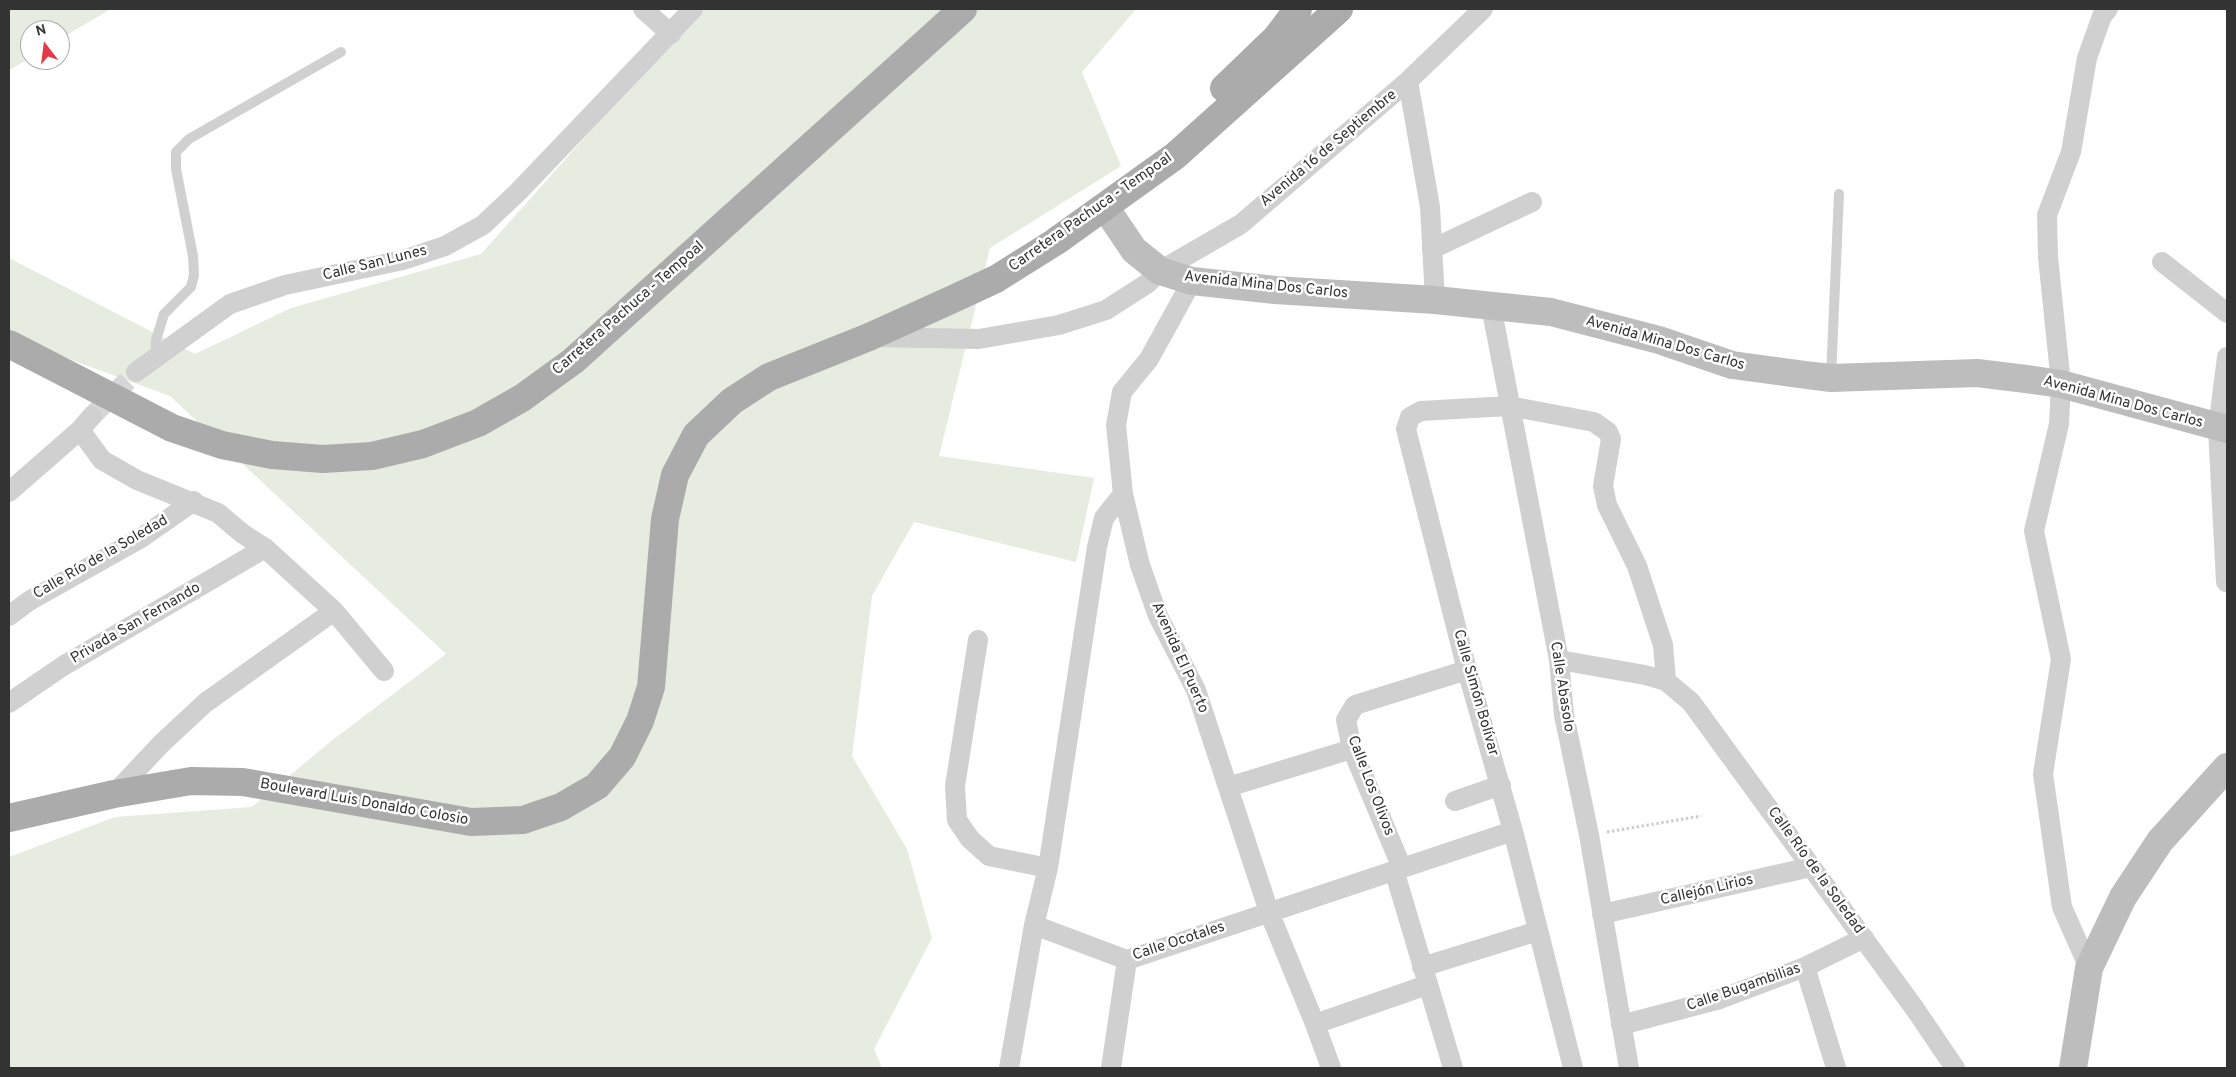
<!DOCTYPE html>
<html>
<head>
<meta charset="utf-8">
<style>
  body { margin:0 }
  #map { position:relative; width:2236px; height:1077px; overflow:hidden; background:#fff; font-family:Overpass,sans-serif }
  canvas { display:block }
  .frame { position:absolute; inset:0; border:10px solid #333; pointer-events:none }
  .north { position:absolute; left:20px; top:20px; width:50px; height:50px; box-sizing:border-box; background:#fff; border:1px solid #adadad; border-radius:50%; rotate:345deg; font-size:14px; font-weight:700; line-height:20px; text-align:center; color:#333 }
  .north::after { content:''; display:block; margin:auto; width:18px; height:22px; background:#e63946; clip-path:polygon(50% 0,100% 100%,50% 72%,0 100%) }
</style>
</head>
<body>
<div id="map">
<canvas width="2236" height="1077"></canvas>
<div class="frame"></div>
<div class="north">N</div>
</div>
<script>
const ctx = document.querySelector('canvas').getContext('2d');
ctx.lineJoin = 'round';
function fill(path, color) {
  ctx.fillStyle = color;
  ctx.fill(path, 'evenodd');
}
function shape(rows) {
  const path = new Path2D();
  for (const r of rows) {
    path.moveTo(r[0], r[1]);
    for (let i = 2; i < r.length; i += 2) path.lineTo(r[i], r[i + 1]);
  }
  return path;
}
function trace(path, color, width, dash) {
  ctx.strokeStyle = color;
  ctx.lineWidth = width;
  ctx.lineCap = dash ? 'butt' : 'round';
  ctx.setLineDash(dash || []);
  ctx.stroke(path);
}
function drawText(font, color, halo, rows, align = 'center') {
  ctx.font = font + ' Overpass,sans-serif';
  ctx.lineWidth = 5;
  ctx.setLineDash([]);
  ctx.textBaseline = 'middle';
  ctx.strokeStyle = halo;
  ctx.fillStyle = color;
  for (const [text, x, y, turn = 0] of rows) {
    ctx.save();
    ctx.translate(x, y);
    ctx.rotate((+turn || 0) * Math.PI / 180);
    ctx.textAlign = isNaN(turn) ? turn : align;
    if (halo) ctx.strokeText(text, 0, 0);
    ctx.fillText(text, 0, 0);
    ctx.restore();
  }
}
fill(shape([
  [9,9,111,9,60,39,60,30,30,30,30,58,9,70],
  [699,9,1136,9,1082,72,1121,166,990,248,939,456,1094,478,1076,562,914,522,872,596,852,756,907,849,932,938,874,1049,882,1068,9,1068,9,857,115,817,252,807,330,742,446,654,170,396,9,337,9,258,195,354,291,308,481,254]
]), '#e6ecdf');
trace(shape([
  [92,416,136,372]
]), '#d6d6d6', 20, [20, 10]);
trace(shape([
  [1607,832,1701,816]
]), '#cdcdcd', 3, [2.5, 2.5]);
trace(shape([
  [156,356,156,340,164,314,191,287,194,275,193,256,176,169,176,152,189,139,341,52],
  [1831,377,1839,194]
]), '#d0d0d0', 10);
trace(shape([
  [643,9,671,34],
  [1408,81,1430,207,1435,300],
  [1432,249,1532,202],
  [2162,262,2227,313],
  [1192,281,1149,359,1122,392,1116,425,1123,494,1140,565,1158,616,1196,690,1269,912,1315,1024,1331,1068],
  [1491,306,1559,660,1564,715,1589,835,1629,1068],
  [874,337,979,339,1059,325,1106,310,1148,283,1160,271,1241,224,1408,81,1483,9],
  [136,372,230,304,285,285,403,260,445,246,483,225,518,192,693,9],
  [80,430,102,460,137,480,218,513,243,534,265,548,334,611,384,671],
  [9,492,80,430,92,416],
  [2226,582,2218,428,2227,357],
  [9,616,29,601,141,538,194,501],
  [978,640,955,786,957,820,970,839,989,856,1048,868],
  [1559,660,1645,675,1666,681,1691,702,1915,1009,1955,1068],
  [9,703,63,666,265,548],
  [1228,787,1352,749],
  [114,794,161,744,205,703,334,611],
  [1455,801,1501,785],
  [1402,868,1352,749,1346,720,1355,705,1467,670],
  [1394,870,1453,1068],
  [1602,914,1811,867],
  [1034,925,1127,960,1513,831],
  [1422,967,1538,931],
  [1805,967,1836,1068],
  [2089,968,2062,907,2043,774,2061,659,2034,531,2059,424,2061,384,2048,257,2047,215,2071,152,2087,58,2102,16,2108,9],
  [1315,1024,1427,985],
  [1621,1025,1720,999,1805,967,1864,938],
  [1009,1068,1034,925,1048,868,1097,547,1104,518,1123,494],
  [1111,1068,1127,960],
  [1573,1068,1513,831,1467,670,1406,429,1410,417,1421,411,1509,406,1594,422,1608,432,1611,439,1603,486,1607,505,1637,566,1663,645,1666,681]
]), '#d0d0d0', 20);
trace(shape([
  [1105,207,1134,250,1160,271,1192,281,1275,290,1435,300,1551,312,1659,340,1732,365,1806,375,1831,378,1977,373,2026,379,2061,384,2227,429],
  [2073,1068,2089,968,2123,897,2160,841,2227,767]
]), '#bdbdbd', 28);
trace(shape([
  [1224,88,1277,37,1298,9],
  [9,344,172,428,222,445,272,455,323,459,372,456,423,444,478,423,522,398,573,361,963,9],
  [9,818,114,794,191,781,243,782,471,822,523,820,561,807,597,786,622,757,640,721,651,687,665,519,675,475,696,435,732,401,769,377,869,337,953,299,996,279,1055,242,1175,156,1339,9]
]), '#ababab', 28);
drawText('15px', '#333', '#fff', [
  ["Avenida 16 de Septiembre",1329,149,-40],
  ["Carretera Pachuca - Tempoal",1091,213,-35],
  ["Calle San Lunes",375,264,-14],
  ["Avenida Mina Dos Carlos",1266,286,6],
  ["Carretera Pachuca - Tempoal",629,309,-41],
  ["Avenida Mina Dos Carlos",1665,344,16],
  ["Avenida Mina Dos Carlos",2123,403,15],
  ["Calle Río de la Soledad",101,558,-30],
  ["Privada San Fernando",136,624,-30],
  ["Avenida El Puerto",1179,658,66],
  ["Calle Abasolo",1561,687,81],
  ["Calle Simón Bolívar",1475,693,74],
  ["Calle Los Olivos",1370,786,69],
  ["Boulevard Luis Donaldo Colosio",364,803,10],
  ["Calle Río de la Soledad",1815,871,54],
  ["Callejón Lirios",1707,891,-13],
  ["Calle Ocotales",1179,942,-18],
  ["Calle Bugambilias",1744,988,-19]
]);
</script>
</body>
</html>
